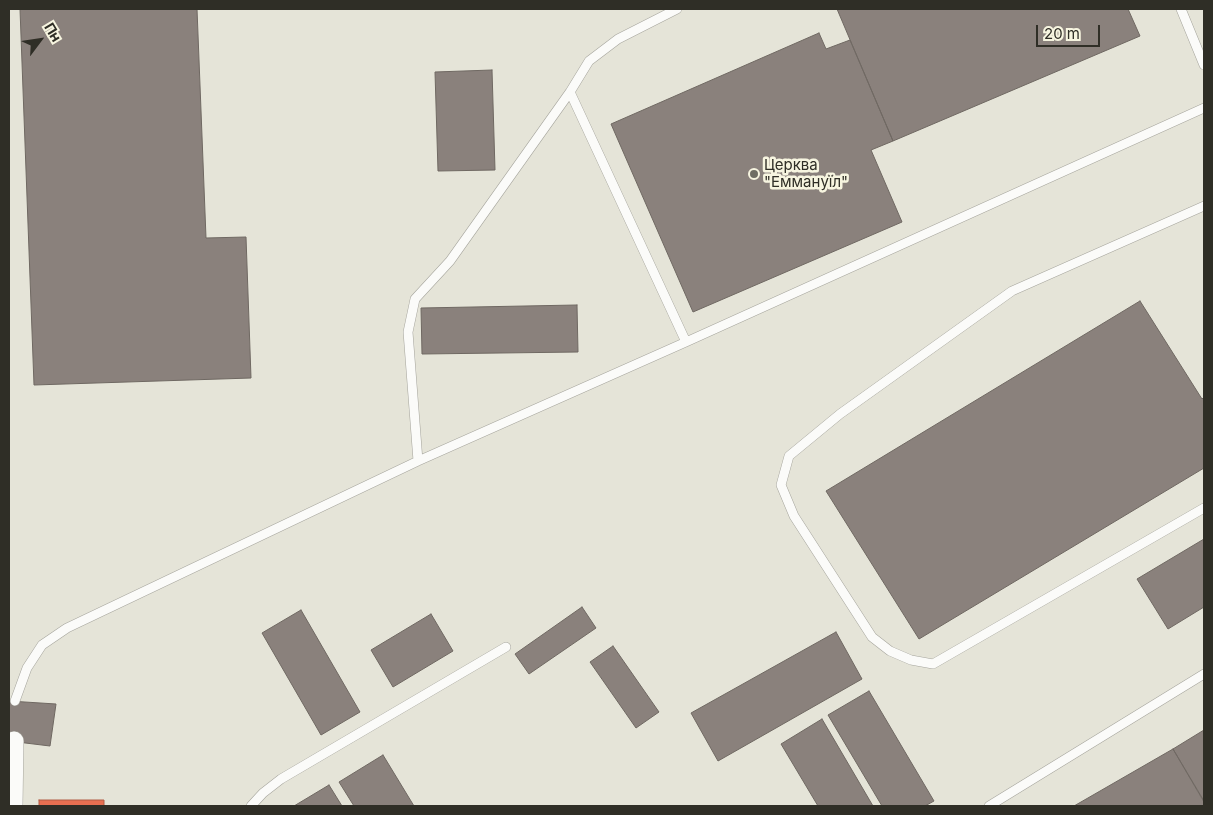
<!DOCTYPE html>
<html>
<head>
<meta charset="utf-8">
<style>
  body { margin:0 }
  #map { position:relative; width:1213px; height:815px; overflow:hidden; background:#e5e4d8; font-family:Inter,sans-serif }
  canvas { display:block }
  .frame { position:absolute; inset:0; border:10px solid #2f2e26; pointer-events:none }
  .north { position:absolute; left:15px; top:15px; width:50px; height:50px; -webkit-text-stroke:4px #f7f5e0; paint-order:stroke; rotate:59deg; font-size:14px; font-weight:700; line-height:20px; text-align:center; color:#2f2e26 }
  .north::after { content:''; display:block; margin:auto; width:18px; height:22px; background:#2f2e26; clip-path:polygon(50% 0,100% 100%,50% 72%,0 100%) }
  .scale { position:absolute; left:1036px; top:25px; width:64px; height:22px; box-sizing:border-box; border:2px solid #2f2e26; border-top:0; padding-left:6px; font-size:15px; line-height:18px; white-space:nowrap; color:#2f2e26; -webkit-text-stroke:4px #f7f5e0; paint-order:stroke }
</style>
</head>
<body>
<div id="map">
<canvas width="1213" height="815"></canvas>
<div class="frame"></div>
<div class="north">Пн</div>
<div class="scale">20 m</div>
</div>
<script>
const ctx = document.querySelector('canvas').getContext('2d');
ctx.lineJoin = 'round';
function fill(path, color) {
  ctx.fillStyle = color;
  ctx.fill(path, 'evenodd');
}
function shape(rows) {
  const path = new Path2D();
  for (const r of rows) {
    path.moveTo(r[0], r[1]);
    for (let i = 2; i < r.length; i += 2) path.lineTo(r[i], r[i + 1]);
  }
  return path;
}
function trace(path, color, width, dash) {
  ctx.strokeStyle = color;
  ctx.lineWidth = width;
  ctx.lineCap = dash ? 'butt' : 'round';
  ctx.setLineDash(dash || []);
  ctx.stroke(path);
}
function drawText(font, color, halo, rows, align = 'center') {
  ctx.font = font + ' Inter,sans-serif';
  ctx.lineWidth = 5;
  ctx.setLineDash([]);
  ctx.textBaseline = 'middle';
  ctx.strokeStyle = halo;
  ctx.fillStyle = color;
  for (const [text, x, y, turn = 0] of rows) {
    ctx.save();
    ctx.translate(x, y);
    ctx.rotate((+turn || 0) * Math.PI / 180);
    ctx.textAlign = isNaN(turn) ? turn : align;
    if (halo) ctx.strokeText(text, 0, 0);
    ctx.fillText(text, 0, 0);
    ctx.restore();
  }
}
const shops = shape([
  [39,800,104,800,104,806,39,806,39,800]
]);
fill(shops, '#e76f51');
trace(shops, '#b05c44', 1);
const industry = shape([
  [20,9,197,9,206,238,246,237,251,378,34,385,20,9],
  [837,9,1128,9,1140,36,893,141,837,9],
  [819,33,826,49,850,40,893,141,871,150,902,222,693,312,611,124,819,33],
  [492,70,495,170,438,171,435,72,492,70],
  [1140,301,1202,399,1204,397,1204,468,919,639,826,491,1140,301],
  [577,305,578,352,422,354,421,308,577,305],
  [1204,539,1204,607,1168,629,1137,579,1204,539],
  [582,607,596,628,529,674,515,654,582,607],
  [301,610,360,712,321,735,262,633,301,610],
  [431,614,453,651,393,687,371,650,431,614],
  [836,632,862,679,718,761,691,713,836,632],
  [613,646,659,712,636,728,590,662,613,646],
  [869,691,934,801,925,806,882,806,828,715,869,691],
  [9,701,56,704,50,746,9,741,9,701],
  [822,719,873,806,818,806,781,744,822,719],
  [1204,730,1204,801,1173,749,1204,730],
  [1173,749,1204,802,1204,806,1074,806,1173,749],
  [383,755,414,806,354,806,339,782,383,755],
  [329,785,342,806,294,806,329,785]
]);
fill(industry, '#8a817c');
trace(industry, '#6f6862', 1);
const lane = shape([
  [1181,9,1204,65],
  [570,92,686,342],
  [1204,206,1012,291,840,414,789,456,781,485,794,516,872,637,890,651,911,660,933,664,1204,508],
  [418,461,408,332,415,299,450,261,570,92,589,61,618,39,677,9],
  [15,701,27,668,42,645,67,628,418,461,686,342,1204,108],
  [251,806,263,793,281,779,506,647],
  [989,806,1204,674]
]);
const street = shape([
  [13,806,14,741]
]);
trace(lane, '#a5a49c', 10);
trace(street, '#a5a49c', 20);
trace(lane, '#fbfbf9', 9);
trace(street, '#fbfbf9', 19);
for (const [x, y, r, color] of [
  [754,174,5,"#6f6e64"]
]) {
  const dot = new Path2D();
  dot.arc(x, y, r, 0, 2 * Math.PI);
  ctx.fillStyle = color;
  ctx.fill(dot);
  trace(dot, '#f7f5e0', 2);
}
drawText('15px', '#2f2e26', '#f7f5e0', [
  ["Церква",764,165],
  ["\"Еммануїл\"",764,182]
], 'left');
</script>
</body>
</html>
